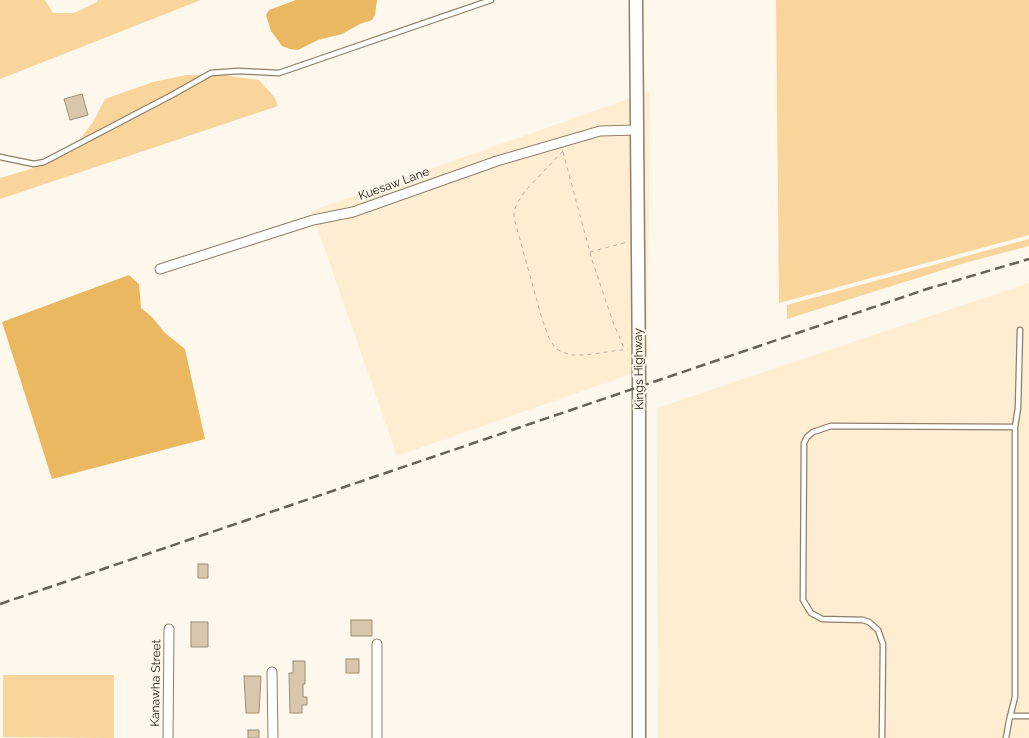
<!DOCTYPE html>
<html>
<head>
<meta charset="utf-8">
<style>
  body { margin:0 }
  canvas { display:block; background:#fef7ec }
</style>
</head>
<body>
<canvas width="1029" height="738"></canvas>
<script>
const ctx = document.querySelector('canvas').getContext('2d');
ctx.lineJoin = 'round';
function fill(path, color) {
  ctx.fillStyle = color;
  ctx.fill(path, 'evenodd');
}
function shape(rows) {
  const path = new Path2D();
  for (const r of rows) {
    path.moveTo(r[0], r[1]);
    for (let i = 2; i < r.length; i += 2) path.lineTo(r[i], r[i + 1]);
  }
  return path;
}
function trace(path, color, width, dash) {
  ctx.strokeStyle = color;
  ctx.lineWidth = width;
  ctx.lineCap = dash ? 'butt' : 'round';
  ctx.setLineDash(dash || []);
  ctx.stroke(path);
}
function drawText(font, color, halo, rows, align = 'center') {
  ctx.font = font + ' Raleway,sans-serif';
  ctx.lineWidth = 4.5;
  ctx.setLineDash([]);
  ctx.textBaseline = 'middle';
  ctx.strokeStyle = halo;
  ctx.fillStyle = color;
  for (const [text, x, y, turn = 0] of rows) {
    ctx.save();
    ctx.translate(x, y);
    ctx.rotate((+turn || 0) * Math.PI / 180);
    ctx.textAlign = isNaN(turn) ? turn : align;
    if (halo) ctx.strokeText(text, 0, 0);
    ctx.fillText(text, 0, 0);
    ctx.restore();
  }
}
fill(shape([
  [650,91,647,368,644,369,641,95],
  [631,98,632,125,598,127,495,157,351,208,313,216,311,211],
  [632,134,634,373,397,456,316,224,354,216,499,165,601,136],
  [1029,283,1029,738,658,738,657,408]
]), '#ffedd2');
fill(shape([
  [0,0,45,0,53,13,74,13,97,2,98,0,201,0,0,79],
  [776,0,1029,0,1029,235,779,303],
  [186,75,222,75,259,80,275,98,278,106,0,199,0,178,44,165,79,141,93,122,105,99,153,82],
  [1029,239,1029,246,968,262,787,319,787,305],
  [3,675,114,675,114,738,3,737]
]), '#f9d49b');
fill(shape([
  [296,0,377,0,375,15,372,20,360,24,342,34,318,40,298,50,290,49,282,46,271,31,266,15,269,10],
  [129,275,139,284,141,308,152,317,165,333,185,349,205,439,52,479,2,322]
]), '#ebb862');
const building = shape([
  [82,94,88,115,70,120,64,99,82,94],
  [198,564,208,564,208,578,198,578,198,564],
  [351,620,372,620,372,636,351,636,351,620],
  [191,622,208,622,208,647,191,647,191,622],
  [346,659,359,659,359,673,346,673,346,659],
  [293,661,305,661,305,684,303,684,303,697,307,697,307,705,302,705,302,713,290,713,289,673,293,673,293,661],
  [244,676,261,676,259,713,246,713,244,676],
  [248,730,259,730,259,738,248,738,248,730]
]);
fill(building, '#d8c7ad');
trace(building, '#9d8d75', 1);
const lane = shape([
  [0,157,34,164,44,162,172,95,211,73,238,71,279,73,491,0],
  [1015,427,1018,408,1020,330],
  [1010,716,1029,716],
  [882,738,883,644,878,630,869,622,863,620,822,619,811,613,803,600,804,443,807,437,813,432,831,426,1015,427,1015,697,1009,721,1006,738]
]);
const street = shape([
  [160,269,313,220,353,212,497,161,600,131,637,130],
  [377,644,377,738],
  [272,672,273,738],
  [168,738,169,629]
]);
const secondary = shape([
  [636,0,639,381,639,738]
]);
trace(lane, '#8f7f67', 7);
trace(street, '#8f7f67', 11);
trace(secondary, '#8f7f67', 15);
trace(shape([
  [563,151,525,191,518,202,514,211,514,218,542,319,549,338,555,348,562,352,572,355,585,355,628,349],
  [563,152,592,260,613,322,624,348],
  [590,252,627,242]
]), '#b8b2a7', 1, [4, 4]);
trace(lane, '#fff', 4.5);
trace(street, '#fff', 9);
trace(secondary, '#fff', 12);
trace(shape([
  [0,604,927,289,1029,259]
]), '#676157', 2.5, [10, 5]);
drawText('12px', '#191309', '#fef7ec', [
  ["Kuesaw Lane",394,184,-20],
  ["Kings Highway",639,369,-91],
  ["Kanawha Street",156,683,-89]
]);
</script>
</body>
</html>
